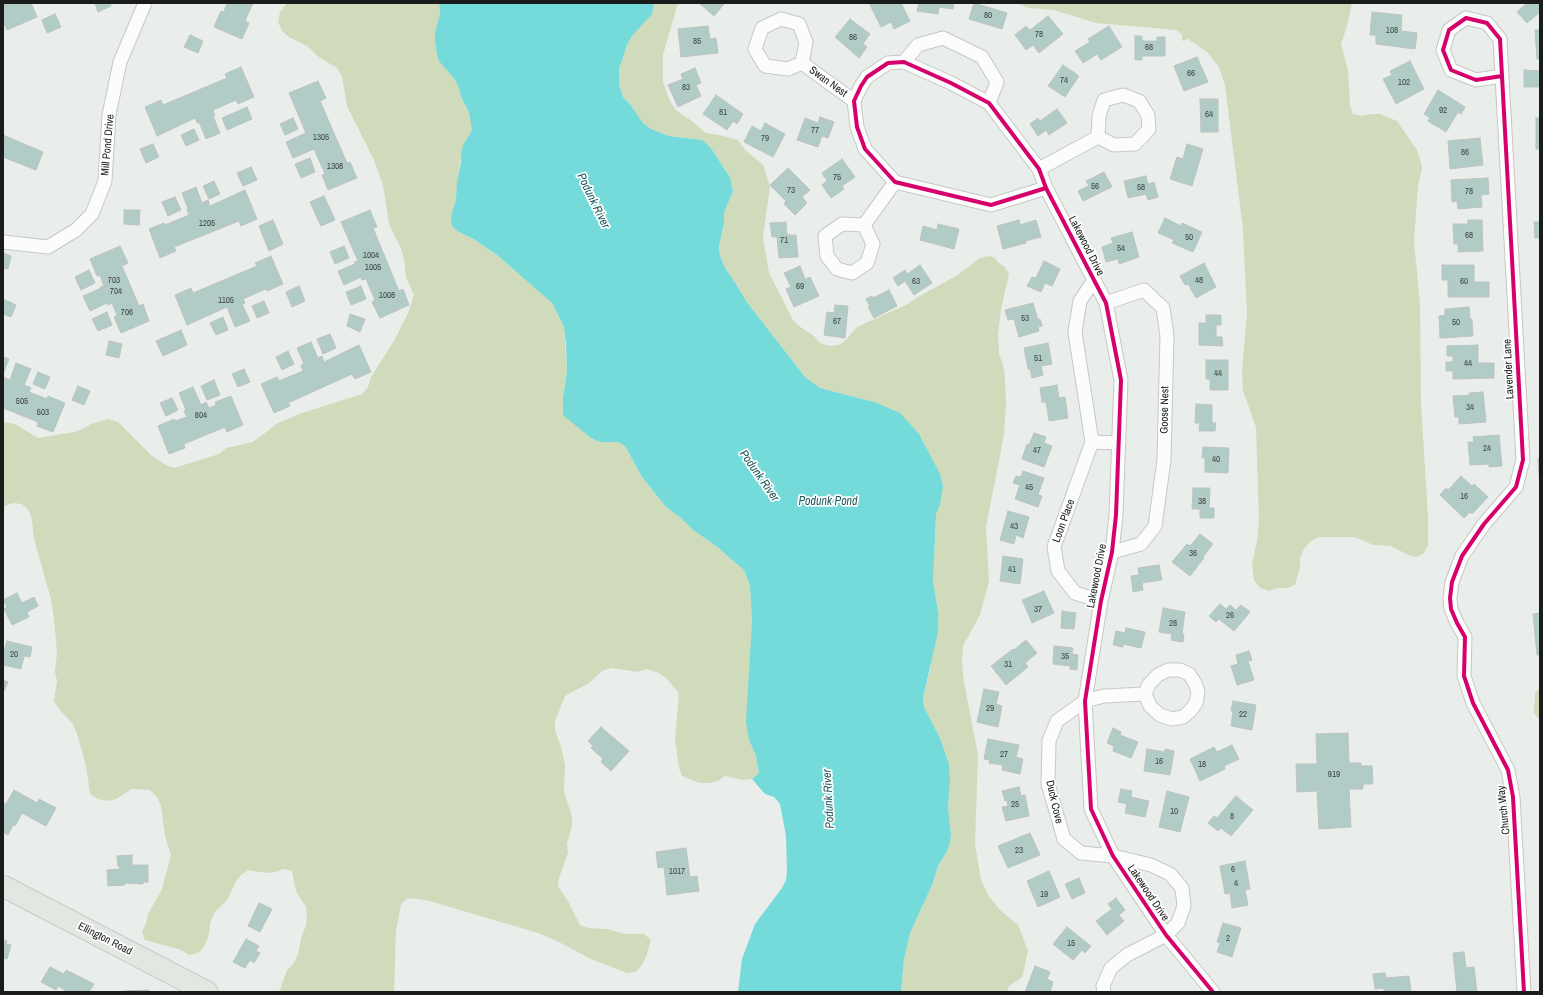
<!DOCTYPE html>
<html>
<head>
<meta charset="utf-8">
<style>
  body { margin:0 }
  #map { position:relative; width:1543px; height:995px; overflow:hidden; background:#e9eeeb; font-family:"Archivo Narrow",sans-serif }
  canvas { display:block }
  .frame { position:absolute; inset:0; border:4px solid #191c1a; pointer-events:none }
</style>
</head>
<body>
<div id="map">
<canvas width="1543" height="995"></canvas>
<div class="frame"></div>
</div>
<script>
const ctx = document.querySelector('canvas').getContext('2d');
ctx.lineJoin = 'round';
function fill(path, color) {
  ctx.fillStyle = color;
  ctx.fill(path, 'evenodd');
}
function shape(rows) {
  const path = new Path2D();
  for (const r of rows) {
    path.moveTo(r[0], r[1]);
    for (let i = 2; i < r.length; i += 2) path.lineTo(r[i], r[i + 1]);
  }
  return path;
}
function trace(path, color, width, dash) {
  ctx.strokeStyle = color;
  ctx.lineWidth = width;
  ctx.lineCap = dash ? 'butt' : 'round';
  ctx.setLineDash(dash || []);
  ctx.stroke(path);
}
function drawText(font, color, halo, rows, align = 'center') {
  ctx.font = font + ' "Archivo Narrow",sans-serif';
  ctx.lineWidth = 3.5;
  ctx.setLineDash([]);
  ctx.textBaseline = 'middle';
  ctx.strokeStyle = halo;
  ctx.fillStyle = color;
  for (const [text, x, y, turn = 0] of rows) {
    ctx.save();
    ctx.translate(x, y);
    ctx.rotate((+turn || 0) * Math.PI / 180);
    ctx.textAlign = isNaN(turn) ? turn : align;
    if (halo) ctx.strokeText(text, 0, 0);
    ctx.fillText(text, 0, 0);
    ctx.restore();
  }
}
fill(shape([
  [287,3,439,3,440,14,435,32,435,42,438,60,455,80,459,88,461,97,469,112,472,121,472,130,463,145,457,181,456,199,451,216,459,232,475,240,497,255,552,303,564,327,567,371,563,398,600,442,618,442,625,446,642,477,666,507,681,518,693,530,716,546,744,570,750,586,752,621,749,740,756,756,759,773,752,779,743,780,725,776,718,781,709,783,700,783,682,776,679,768,675,739,679,693,666,678,659,673,646,669,638,672,611,668,602,671,589,683,565,696,555,721,555,730,561,747,565,765,564,791,572,817,572,826,567,844,568,853,559,878,558,886,568,901,580,925,589,928,607,929,625,934,644,934,651,940,646,957,642,965,636,972,627,973,591,959,555,940,538,933,426,900,408,898,401,904,396,931,394,992,279,992,287,970,294,963,298,954,302,935,306,926,307,917,306,907,296,891,292,871,283,869,275,872,266,873,248,870,241,875,235,883,228,899,215,912,211,920,208,938,204,947,198,953,189,955,181,950,145,940,142,932,146,923,148,914,162,889,171,855,165,836,161,806,157,797,150,790,131,789,116,799,107,801,98,799,90,794,86,765,76,731,72,723,59,709,54,701,57,681,55,672,57,653,54,619,51,599,34,539,32,520,29,511,22,504,12,503,3,507,3,422,15,424,38,438,74,432,83,429,91,424,109,419,118,422,151,455,166,465,174,468,219,454,226,448,253,442,278,423,299,414,362,394,368,387,371,377,395,339,408,313,414,295,406,277,404,258,401,249,389,224,383,185,374,160,347,106,342,76,337,68,320,58,307,46,289,37,282,31,278,22,280,12],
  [654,3,680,3,677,6,663,55,663,82,671,103,677,111,692,121,706,133,719,135,738,140,746,151,763,165,770,186,763,237,769,273,793,320,799,326,814,336,820,343,829,346,839,345,846,340,857,327,908,304,916,298,956,276,980,258,989,256,994,257,1000,264,1004,266,1009,274,1001,309,998,335,999,353,1004,369,1005,378,1006,405,1004,435,986,527,989,581,980,615,963,646,962,664,964,682,978,755,975,844,981,880,989,896,1000,910,1018,925,1028,951,1023,974,1021,978,1009,986,1007,992,901,992,904,959,910,933,933,883,938,866,947,851,950,843,951,834,948,808,950,781,949,764,940,738,924,707,923,698,930,670,938,612,933,581,936,514,940,505,943,486,941,476,874,402,820,388,805,377,746,301,736,284,725,268,720,256,719,246,724,223,724,213,733,191,730,177,725,170,715,154,702,140,669,136,651,129,643,123,630,104,623,97,619,83,619,69,627,45,632,36,651,14],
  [1016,3,1352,3,1347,26,1341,44,1348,70,1350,105,1353,114,1362,116,1371,114,1380,114,1397,121,1417,150,1420,159,1422,168,1418,186,1414,241,1420,304,1421,403,1428,517,1428,545,1424,553,1417,557,1408,555,1391,546,1373,545,1355,537,1318,537,1310,542,1304,549,1300,558,1300,567,1295,585,1287,588,1277,588,1269,591,1260,588,1254,580,1252,564,1257,541,1259,522,1256,427,1243,391,1242,371,1247,314,1243,229,1225,85,1219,67,1207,52,1188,39,1182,41,1182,34,1176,30,1096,23,1054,10,1029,8],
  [1540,686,1540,720,1534,713,1535,694]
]), '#d0dbbc');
fill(shape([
  [439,3,654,3,652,14,632,36,627,45,619,69,619,84,623,97,630,104,643,123,651,129,669,136,702,140,709,146,715,154,725,170,730,177,733,191,724,213,724,223,719,246,720,256,725,268,736,284,746,301,805,377,820,388,874,402,900,413,919,434,941,476,943,486,940,505,936,514,933,581,938,612,938,632,923,698,924,707,940,738,949,764,950,781,948,808,951,834,950,843,947,851,938,866,933,883,910,933,904,959,901,992,738,992,742,959,755,924,782,888,786,880,787,871,786,836,780,804,774,797,765,794,752,779,759,773,756,756,749,740,746,722,752,621,750,586,744,570,716,546,693,530,681,518,666,507,642,477,625,446,618,442,600,442,591,438,563,415,563,398,567,371,566,345,564,327,552,303,497,255,475,240,459,232,452,226,451,216,456,199,457,181,461,163,461,154,463,145,472,130,469,112,461,97,459,88,455,80,438,60,435,42,435,32,440,14]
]), '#74dada');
const building = shape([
  [3,3,31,3,37,17,7,30,3,21,3,13,5,12,3,3],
  [95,3,110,3,111,6,98,12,95,3],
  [227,3,253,3,245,21,249,23,242,39,214,27,221,11,224,12,227,3],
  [699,3,725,3,714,16,699,3],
  [869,3,901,3,910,21,894,29,891,22,881,27,869,3],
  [919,3,954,3,953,9,939,7,938,14,917,11,919,3],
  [974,3,1007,13,1002,29,969,19,974,3],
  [1527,3,1540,3,1540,9,1538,11,1539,13,1527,23,1517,12,1527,3],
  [1372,12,1402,15,1401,31,1417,33,1415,49,1376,44,1376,35,1370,35,1372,12],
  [55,14,61,27,47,33,42,20,55,14],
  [1048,16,1063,34,1039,53,1033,45,1026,50,1015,35,1026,26,1030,30,1048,16],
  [850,19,870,34,863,44,867,47,859,58,835,37,850,19],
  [708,26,710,39,716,38,718,53,681,57,678,29,708,26],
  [1109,26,1122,47,1101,60,1097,54,1083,63,1075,51,1090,42,1088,39,1109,26],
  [1535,30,1540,30,1540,59,1537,59,1535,30],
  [190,35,203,41,198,53,184,47,190,35],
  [1135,36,1142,36,1142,41,1157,41,1157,37,1165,37,1165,56,1142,56,1142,60,1135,60,1135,36],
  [1197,57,1208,82,1184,91,1174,66,1197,57],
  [1410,61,1424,89,1396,104,1383,79,1392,75,1390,71,1410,61],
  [1063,65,1079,76,1065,97,1048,86,1063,65],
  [241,67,254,97,238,104,236,100,213,110,215,115,213,116,220,133,206,139,199,122,197,123,195,118,157,136,145,107,161,100,163,105,227,78,225,74,241,67],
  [695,68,701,83,696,85,701,96,678,107,668,85,683,79,681,74,695,68],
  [1524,70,1540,71,1540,103,1540,87,1524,87,1524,70],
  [318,81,326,98,320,101,347,163,350,162,357,178,328,190,322,175,325,174,314,149,293,158,286,142,306,133,289,93,318,81],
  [1438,90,1465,107,1461,114,1458,112,1446,132,1428,121,1430,118,1424,114,1438,90],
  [716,95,743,114,737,124,733,121,727,130,703,114,716,95],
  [1200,99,1218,99,1218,132,1201,132,1200,99],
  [247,107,252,119,227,130,222,118,247,107],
  [1057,109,1067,123,1049,135,1046,130,1038,136,1030,124,1038,118,1040,121,1057,109],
  [820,117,834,122,828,138,822,136,818,147,797,140,805,118,818,123,820,117],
  [293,118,298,129,285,135,280,124,293,118],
  [1536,118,1540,118,1540,149,1536,149,1536,118],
  [765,123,785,134,773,157,744,142,752,126,761,131,765,123],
  [194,129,199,140,186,146,181,135,194,129],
  [3,135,43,152,36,170,3,157,3,135],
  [1480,138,1483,165,1450,169,1448,141,1480,138],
  [153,144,159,157,146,163,140,149,153,144],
  [1187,144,1203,149,1192,186,1170,179,1177,157,1183,159,1187,144],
  [310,158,315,172,301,178,295,164,310,158],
  [842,159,855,177,842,186,844,189,831,198,822,185,827,181,822,173,842,159],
  [251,167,257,180,243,186,237,173,251,167],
  [788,168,810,190,802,197,807,203,795,215,784,204,786,201,770,185,788,168],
  [1104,172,1112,187,1083,201,1078,191,1089,186,1086,181,1104,172],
  [1146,176,1148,184,1154,182,1158,197,1148,200,1146,194,1128,198,1124,181,1146,176],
  [1488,178,1489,194,1481,195,1482,207,1458,209,1457,201,1452,202,1451,180,1488,178],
  [214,181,220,194,209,199,203,186,214,181],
  [196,187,202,203,208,200,210,206,245,190,257,219,241,226,239,221,174,247,176,251,160,258,149,229,164,223,165,225,189,215,187,209,188,209,182,193,196,187],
  [324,196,335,220,321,226,310,202,324,196],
  [175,197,181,210,168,216,162,202,175,197],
  [124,210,140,210,139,225,124,224,124,210],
  [370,210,377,227,373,228,399,291,403,289,409,305,380,318,372,302,375,300,366,279,362,280,361,277,344,285,338,271,355,264,354,262,358,261,341,222,370,210],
  [1165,218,1181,226,1182,223,1202,232,1193,252,1172,243,1174,240,1158,233,1165,218],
  [273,220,283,244,269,251,259,226,273,220],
  [1019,220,1020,225,1036,220,1041,237,1025,241,1026,243,1003,249,997,226,1019,220],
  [1468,220,1482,220,1483,251,1458,252,1458,244,1454,244,1453,224,1468,224,1468,220],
  [786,222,787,235,796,235,798,257,779,258,777,237,772,237,770,223,786,222],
  [1534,222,1540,222,1540,238,1535,238,1534,222],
  [938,224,959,229,954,249,920,240,923,226,937,230,938,224],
  [1132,232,1139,257,1119,264,1118,259,1106,262,1102,247,1113,243,1111,238,1132,232],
  [120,246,128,263,122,266,139,306,143,304,149,321,121,333,114,317,117,315,112,303,108,305,107,303,90,311,83,296,101,288,100,287,104,286,100,275,97,276,90,259,120,246],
  [344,246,349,258,335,264,330,252,344,246],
  [3,253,11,256,8,269,3,268,3,253],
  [271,256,283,284,267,291,266,289,243,299,245,303,242,304,250,321,235,327,227,307,187,325,175,295,191,288,193,293,257,266,255,263,271,256],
  [1044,261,1060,269,1052,286,1045,283,1041,292,1027,286,1032,277,1036,278,1044,261],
  [1204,263,1216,287,1196,298,1188,284,1185,285,1180,276,1204,263],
  [920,265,932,283,914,295,905,281,898,286,893,278,905,270,907,274,920,265],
  [1442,265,1474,265,1474,282,1489,282,1489,297,1448,297,1448,280,1442,280,1442,265],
  [800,266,805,279,810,277,819,296,794,307,786,289,791,287,784,273,800,266],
  [89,270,95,283,81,290,75,277,89,270],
  [299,286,305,301,292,307,286,292,299,286],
  [361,286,366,299,351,305,346,292,361,286],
  [889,290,897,306,874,318,868,307,870,306,866,299,872,296,873,298,889,290],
  [3,299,16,305,11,317,3,314,3,299],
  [264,301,269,313,257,318,252,306,264,301],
  [1033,303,1038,320,1040,319,1042,326,1038,327,1039,331,1019,337,1014,319,1008,320,1005,310,1033,303],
  [835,305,848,306,845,338,824,335,827,312,834,313,835,305],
  [1469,307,1470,319,1472,319,1473,336,1440,338,1439,316,1445,315,1445,309,1469,307],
  [107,312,112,325,98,331,92,319,107,312],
  [350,314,365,319,360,332,347,326,350,314],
  [1206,315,1221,315,1221,325,1216,325,1216,337,1222,337,1223,346,1199,345,1199,323,1206,323,1206,315],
  [223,317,228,330,216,335,210,323,223,317],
  [181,330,187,345,163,356,156,341,181,330],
  [330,334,336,348,323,354,317,339,330,334],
  [109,341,122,344,119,358,106,355,109,341],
  [311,342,318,358,322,356,324,362,359,345,371,372,355,379,352,374,288,403,290,406,274,413,261,384,277,377,279,381,303,371,301,365,304,364,297,348,311,342],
  [1048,343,1052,364,1041,366,1043,375,1032,378,1030,369,1028,369,1024,348,1048,343],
  [1478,345,1478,363,1494,363,1494,378,1453,379,1453,371,1446,371,1446,362,1453,362,1453,356,1447,356,1447,346,1478,345],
  [288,351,294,364,282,370,276,357,288,351],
  [3,357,9,359,3,374,3,357],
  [1206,360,1228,360,1228,390,1210,390,1210,379,1206,379,1206,360],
  [16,363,31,369,24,385,31,388,29,392,47,399,48,396,65,403,53,432,37,426,38,422,3,408,3,377,10,380,16,363],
  [244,369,250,382,238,387,232,374,244,369],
  [38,372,50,377,45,389,33,384,38,372],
  [214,380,220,395,207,400,201,386,214,380],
  [1057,385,1059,398,1065,397,1068,418,1049,421,1046,402,1042,402,1040,388,1057,385],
  [78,386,90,391,84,405,72,400,78,386],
  [193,387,201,405,206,402,209,408,216,405,215,402,231,396,243,425,227,432,225,427,184,444,185,448,169,454,158,426,174,419,175,421,187,417,184,411,186,410,179,393,193,387],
  [1483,392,1486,422,1459,424,1459,417,1455,417,1453,396,1470,395,1469,393,1483,392],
  [172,398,178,410,166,416,160,403,172,398],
  [1196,404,1212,405,1212,423,1216,423,1215,431,1199,431,1200,423,1195,423,1196,404],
  [1034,433,1046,437,1044,443,1052,446,1044,467,1022,459,1027,444,1029,445,1034,433],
  [1499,435,1502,466,1489,467,1489,464,1470,465,1468,442,1474,442,1473,437,1499,435],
  [1203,447,1229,448,1228,473,1205,472,1205,458,1202,458,1203,447],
  [1538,459,1540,459,1540,489,1538,459],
  [1023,471,1044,478,1038,495,1042,496,1038,507,1015,499,1020,485,1013,483,1016,476,1021,477,1023,471],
  [1461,476,1472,486,1474,484,1488,497,1472,514,1470,512,1464,518,1440,495,1446,488,1448,490,1461,476],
  [1193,488,1210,488,1209,508,1214,508,1214,518,1200,518,1200,509,1192,509,1193,488],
  [1008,511,1029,517,1023,538,1016,535,1014,544,1000,540,1008,511],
  [1200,534,1213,544,1203,557,1204,558,1190,576,1172,562,1187,544,1190,546,1200,534],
  [1003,556,1023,559,1020,584,1000,581,1003,556],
  [1159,565,1162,580,1142,583,1143,590,1133,592,1131,576,1139,575,1138,568,1159,565],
  [1044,591,1054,613,1032,623,1022,600,1044,591],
  [17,593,22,603,34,597,38,606,27,612,29,617,12,625,4,609,7,607,3,600,17,593],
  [1220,604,1226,609,1230,605,1236,610,1241,605,1250,612,1234,631,1219,619,1216,622,1209,616,1220,604],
  [1163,608,1185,612,1182,634,1184,634,1183,642,1171,640,1172,634,1159,632,1163,608],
  [1062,611,1076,613,1074,629,1061,628,1062,611],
  [1540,613,1540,655,1537,655,1533,614,1540,613],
  [1126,628,1145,632,1141,648,1123,644,1123,647,1113,645,1116,631,1125,633,1126,628],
  [1026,640,1037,653,1025,663,1028,667,1006,685,991,666,1013,649,1014,650,1026,640],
  [7,641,32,647,30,657,24,656,21,669,3,665,3,648,5,648,7,641],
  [1054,646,1073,648,1072,654,1078,655,1077,670,1070,669,1070,666,1053,664,1054,646],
  [1249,651,1252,660,1248,661,1254,680,1237,685,1231,666,1238,664,1236,655,1249,651],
  [3,680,8,682,3,693,3,680],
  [984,689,999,692,996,704,1002,706,998,727,977,722,984,689],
  [1233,701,1256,705,1252,730,1231,726,1233,711,1231,711,1233,701],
  [601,727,629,751,611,771,601,762,603,759,591,748,593,746,588,741,601,727],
  [1113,728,1121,732,1120,735,1138,742,1131,758,1113,751,1114,746,1107,743,1113,728],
  [1348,733,1349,763,1361,763,1361,766,1372,766,1373,784,1363,784,1363,789,1349,789,1351,827,1319,829,1317,791,1297,792,1296,764,1317,764,1316,734,1348,733],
  [988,739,1019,745,1016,757,1023,759,1020,774,1002,770,1003,765,989,763,990,760,984,759,988,739],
  [1232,745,1239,759,1224,766,1225,769,1200,781,1190,759,1214,747,1217,752,1232,745],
  [1147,749,1165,752,1165,749,1174,751,1170,775,1144,771,1147,749],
  [1019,787,1021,796,1025,795,1029,816,1006,821,1002,807,1008,806,1007,800,1005,801,1002,791,1019,787],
  [1121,789,1132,791,1131,797,1149,801,1145,817,1125,813,1127,804,1118,802,1121,789],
  [14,790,37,803,39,799,56,808,46,826,22,813,15,826,13,825,8,835,3,832,3,803,6,804,14,790],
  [1167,791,1189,797,1180,832,1159,827,1167,791],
  [1236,796,1253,810,1231,836,1221,828,1218,831,1208,823,1214,816,1217,818,1236,796],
  [1030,833,1040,855,1008,868,998,846,1030,833],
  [686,848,690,877,697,876,699,891,667,895,664,867,658,868,656,852,686,848],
  [132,855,132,865,148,865,148,882,143,882,143,884,124,883,125,885,108,886,107,870,120,869,119,866,118,866,117,856,132,855],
  [1245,861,1250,889,1245,890,1248,905,1232,908,1230,893,1225,894,1220,866,1245,861],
  [1049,871,1060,897,1038,907,1027,881,1049,871],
  [1079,878,1085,893,1072,899,1065,884,1079,878],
  [1116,898,1125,910,1119,915,1124,921,1107,935,1096,921,1112,909,1108,904,1116,898],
  [259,903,272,909,260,932,248,926,259,903],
  [1223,923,1241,928,1232,957,1217,952,1220,943,1217,942,1223,923],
  [1067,927,1091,946,1085,953,1082,950,1073,960,1053,944,1067,927],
  [246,939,259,946,256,951,260,953,254,963,250,960,245,968,233,962,246,939],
  [3,940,7,941,6,944,11,945,7,959,3,958,3,940],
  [1464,952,1466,968,1474,967,1477,992,1457,992,1453,953,1464,952],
  [1035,966,1050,972,1047,979,1053,982,1050,992,1025,992,1035,966],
  [50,967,64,974,66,970,94,984,89,992,68,992,58,986,56,990,41,982,50,967],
  [1385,973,1386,978,1409,976,1411,992,1384,992,1384,988,1375,989,1373,974,1385,973],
  [148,990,148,992,124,992,124,991,148,990]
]);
fill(building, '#b1ccc6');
trace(building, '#bec2c0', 1);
const minor = shape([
  [904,62,918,45,943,38,982,57,997,82,989,103],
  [802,63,788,69,765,66,755,49,762,28,781,19,799,24,806,42,802,63,854,101],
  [1502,76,1476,80,1451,70,1443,50,1449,30,1466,18,1487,23,1500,39,1502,76,1523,460,1516,487,1484,524,1462,556,1452,582,1450,598,1451,609,1457,623,1465,637,1464,676,1473,703,1508,770,1513,797,1524,992],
  [1039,169,1098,137,1114,145,1135,144,1149,129,1148,115,1139,101,1123,95,1104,100,1099,116,1098,137],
  [1046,188,991,205,895,182,865,149,857,127,854,101,861,86,867,77,888,63,904,62,951,83,989,103,1039,169,1046,188,1106,303,1121,380,1116,515,1112,552,1101,601,1085,701,1091,809,1113,856,1166,935,1213,992],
  [864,225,873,244,867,263,852,273,837,269,827,256,825,236,842,224,864,225,895,182],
  [3,242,48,247,76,230,92,214,105,181,109,115,120,62,145,3],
  [1094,280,1080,301,1075,332,1092,442,1054,547,1058,571,1075,593,1101,601],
  [1106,303,1144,290,1163,308,1167,336,1164,460,1155,526,1141,544,1112,552],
  [1092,442,1119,443],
  [1168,670,1180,670,1189,674,1195,683,1198,692,1196,703,1190,711,1183,717,1172,719,1160,715,1150,706,1145,694,1149,684,1158,675,1168,670],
  [1104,992,1103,986,1111,968,1127,955,1166,935,1178,923,1184,906,1182,888,1170,874,1151,865,1113,856,1081,853,1064,839,1048,784,1049,741,1057,721,1085,701,1104,696,1145,694]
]);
const primary = shape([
  [3,886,207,992]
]);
trace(minor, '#c5c8c7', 15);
trace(primary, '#c9cbca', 23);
trace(minor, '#fcfcfc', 13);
trace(primary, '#e3e7e2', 21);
trace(shape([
  [1502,76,1476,80,1451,70,1443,50,1449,30,1466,18,1487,23,1500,39,1502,76,1523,460,1516,487,1484,524,1462,556,1452,582,1450,598,1451,609,1457,623,1465,637,1464,676,1473,703,1508,770,1513,797,1524,992],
  [1046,188,991,205,895,182,865,149,857,127,854,101,861,86,867,77,888,63,904,62,951,83,989,103,1039,169,1046,188,1106,303,1121,380,1116,515,1112,552,1101,601,1085,701,1091,809,1113,856,1166,935,1213,992]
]), '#d6006c', 4);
drawText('9px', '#3f4845', null, [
  ["80",988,16],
  ["108",1392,31],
  ["78",1039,35],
  ["86",853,38],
  ["85",697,42],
  ["68",1149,48],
  ["66",1191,74],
  ["74",1064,81],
  ["102",1404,83],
  ["83",686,88],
  ["92",1443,111],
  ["81",723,113],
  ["64",1209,115],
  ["77",815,131],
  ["1305",321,138],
  ["79",765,139],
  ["86",1465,153],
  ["1308",335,167],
  ["75",837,178],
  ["56",1095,187],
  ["58",1141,188],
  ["73",791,191],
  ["78",1469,192],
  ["1205",207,224],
  ["68",1469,236],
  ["50",1189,238],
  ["71",784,241],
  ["54",1121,249],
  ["1004",371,256],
  ["1005",373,268],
  ["703",114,281],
  ["48",1199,281],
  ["63",916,282],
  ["60",1464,282],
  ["69",800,287],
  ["704",116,292],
  ["1008",387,296],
  ["1105",226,301],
  ["706",127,313],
  ["53",1025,319],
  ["67",837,322],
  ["50",1456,323],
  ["51",1038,359],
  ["44",1468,364],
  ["44",1218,374],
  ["505",22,402],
  ["34",1470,408],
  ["503",43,413],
  ["804",201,416],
  ["24",1487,449],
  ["47",1037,451],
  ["40",1216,460],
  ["45",1029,488],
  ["16",1464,497],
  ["38",1202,502],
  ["43",1014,527],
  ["36",1193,554],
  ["41",1012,570],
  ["37",1038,610],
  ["26",1230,616],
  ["28",1173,624],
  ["20",14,655],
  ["35",1065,657],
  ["31",1008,665],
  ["29",990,709],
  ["22",1243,715],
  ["27",1004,755],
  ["16",1159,762],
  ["18",1202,765],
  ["919",1334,775],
  ["25",1015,805],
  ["10",1174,812],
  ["8",1232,817],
  ["23",1019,851],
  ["6",1233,870],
  ["1017",677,872],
  ["4",1236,884],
  ["19",1044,895],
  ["2",1228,939],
  ["15",1071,944]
]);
drawText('11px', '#191c1a', '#fff', [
  ["Swan Nest",828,82,36],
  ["Mill Pond Drive",108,145,-85],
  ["Lakewood Drive",1086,246,63],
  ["Lavender Lane",1509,369,-93],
  ["Goose Nest",1165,410,-89],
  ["Loon Place",1064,521,-70],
  ["Lakewood Drive",1097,576,-79],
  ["Duck Cove",1054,802,77],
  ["Church Way",1504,810,-96],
  ["Lakewood Drive",1148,893,56],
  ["Ellington Road",105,939,27]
]);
drawText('italic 12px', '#1e5959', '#fff', [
  ["Podunk River",593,201,64],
  ["Podunk River",759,476,55],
  ["Podunk Pond",828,502],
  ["Podunk River",829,799,-93]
]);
</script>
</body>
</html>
